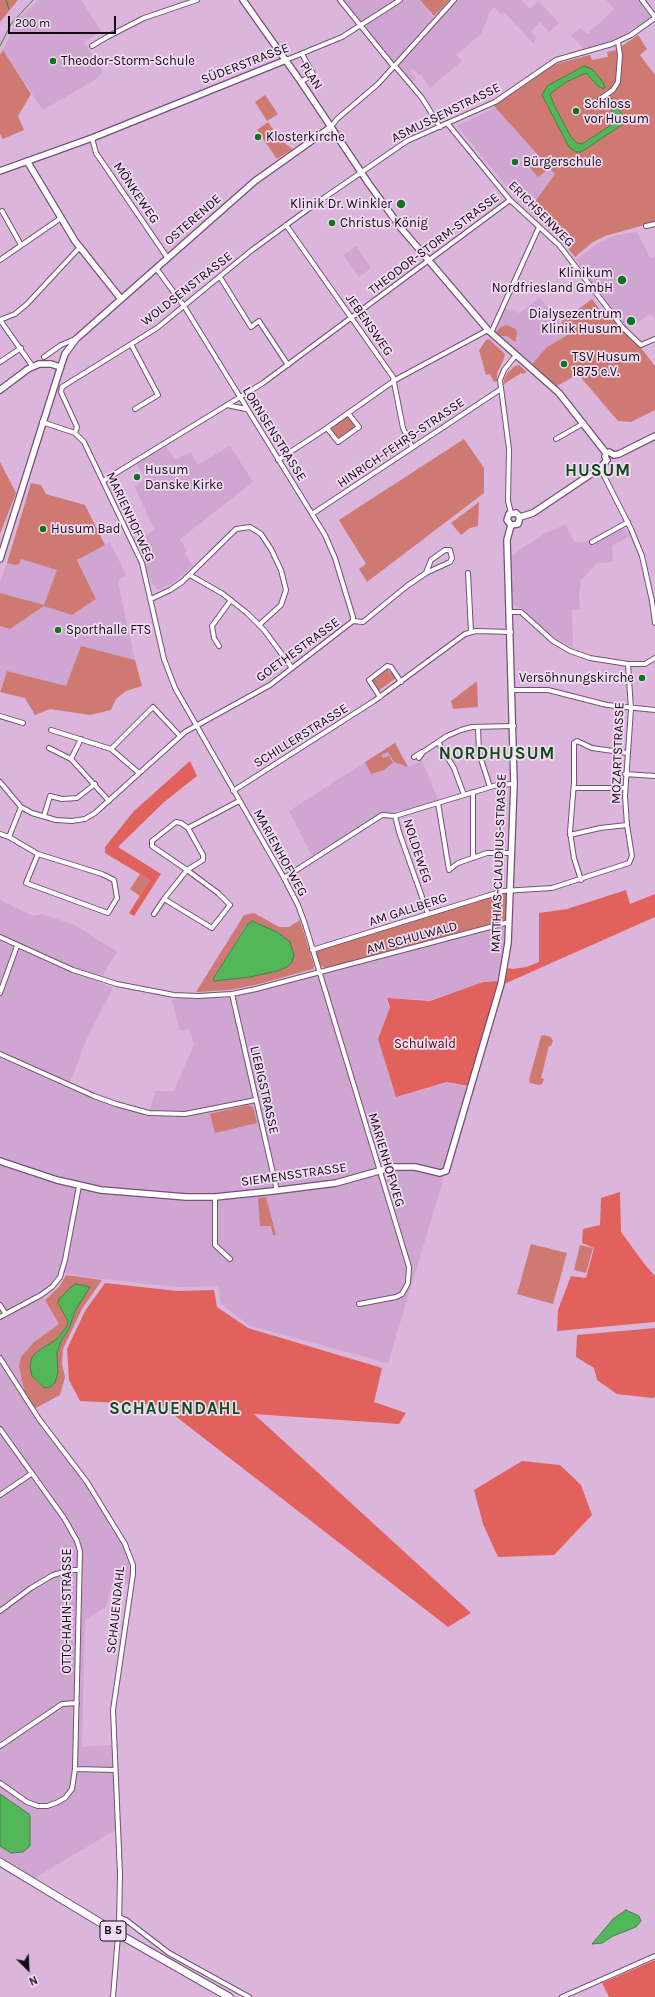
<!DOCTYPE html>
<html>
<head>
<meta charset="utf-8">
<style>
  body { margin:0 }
  #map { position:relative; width:655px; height:1997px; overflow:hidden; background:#dcb5dd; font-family:Karla,sans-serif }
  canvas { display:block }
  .north { position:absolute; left:8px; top:1949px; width:40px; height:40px; -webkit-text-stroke:3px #f1ddf2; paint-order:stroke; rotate:156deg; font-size:11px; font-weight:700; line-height:16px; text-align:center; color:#150816 }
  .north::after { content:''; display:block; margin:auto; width:14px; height:18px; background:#150816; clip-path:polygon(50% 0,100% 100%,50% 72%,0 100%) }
  .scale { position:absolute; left:8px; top:16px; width:108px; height:18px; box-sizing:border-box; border:2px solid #150816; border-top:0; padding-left:5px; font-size:12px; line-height:14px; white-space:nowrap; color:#150816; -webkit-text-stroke:3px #f1ddf2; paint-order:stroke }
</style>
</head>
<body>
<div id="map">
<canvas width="655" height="1997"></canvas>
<div class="north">N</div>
<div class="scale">200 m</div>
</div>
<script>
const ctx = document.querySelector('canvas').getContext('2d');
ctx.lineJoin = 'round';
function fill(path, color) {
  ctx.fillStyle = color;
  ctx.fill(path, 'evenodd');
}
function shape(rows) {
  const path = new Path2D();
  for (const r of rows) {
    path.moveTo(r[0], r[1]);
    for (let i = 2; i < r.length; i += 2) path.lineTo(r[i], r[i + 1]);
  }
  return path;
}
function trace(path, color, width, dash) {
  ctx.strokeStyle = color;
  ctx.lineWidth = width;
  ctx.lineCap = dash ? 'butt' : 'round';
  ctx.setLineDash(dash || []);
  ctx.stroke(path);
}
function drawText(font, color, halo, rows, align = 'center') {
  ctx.font = font + ' Karla,sans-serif';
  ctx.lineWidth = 3.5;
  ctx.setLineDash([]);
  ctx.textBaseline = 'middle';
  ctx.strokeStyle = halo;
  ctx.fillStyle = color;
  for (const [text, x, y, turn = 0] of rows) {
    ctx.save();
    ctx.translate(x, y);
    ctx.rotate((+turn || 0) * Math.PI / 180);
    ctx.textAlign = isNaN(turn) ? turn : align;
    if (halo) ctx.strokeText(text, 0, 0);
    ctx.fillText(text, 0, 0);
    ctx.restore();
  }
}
fill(shape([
  [39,0,81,0,101,31,84,42,103,72,95,80,43,110,3,50,18,19],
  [342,0,419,0,434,18,394,66],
  [456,0,521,0,530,9,538,1,559,23,549,32,540,22,531,31,537,38,533,43,504,12,501,14,494,7,490,11,481,34,456,55,462,61,430,88,421,74,419,76,412,68,410,70,416,78,410,84,395,67],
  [606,0,641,0,654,16,611,43,585,50,571,35,581,28,587,34,615,9],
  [494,106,555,174,529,210,514,195,457,126,492,109],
  [637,232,650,258,655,256,655,320,651,314,626,330,603,300,576,260,597,244,613,236],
  [356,246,371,268,359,277,343,255],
  [540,298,569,334,547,347,532,364,494,332,504,308,519,313],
  [166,446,175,460,191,452,197,465,230,446,253,482,180,539,187,551,185,554,193,566,175,582,158,590,153,585,134,540,155,530,134,486,146,479,136,464],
  [566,524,574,542,591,541,593,544,624,527,630,536,612,546,613,562,597,563,581,580,579,593,580,609,572,610,573,647,561,642,539,626,521,608,516,607,513,604,511,556,542,535],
  [110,542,126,575,119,579,118,583,135,660,81,646,66,687,7,671,0,688,0,626,10,629,43,606,0,593,0,582,7,563,15,565,21,559,58,569,72,615,96,599,77,559],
  [395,743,408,767,422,761,439,801,409,809,382,814,312,856,289,811],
  [0,900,33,916,42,914,75,925,117,952,98,982,113,988,89,1033,70,1082,116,1102,149,1111,156,1091,174,1091,194,1044,190,1029,180,1031,172,999,230,996,256,990,503,926,506,927,507,939,500,980,483,982,430,1000,387,998,389,1007,378,1039,396,1097,447,1083,468,1087,446,1162,442,1184,388,1363,250,1326,221,1304,218,1286,178,1287,102,1279,60,1273,51,1286,42,1294,59,1324,34,1342,19,1366,24,1390,34,1409,81,1471,124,1545,132,1565,132,1574,130,1584,112,1583,106,1607,85,1620,82,1747,111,1745,117,1829,31,1880,0,1860]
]), '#cfa5d1');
fill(shape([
  [0,0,18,0,0,22],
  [420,0,450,0,434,16],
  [638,35,647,49,640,55,655,75,655,222,605,236,593,242,575,257,562,241,529,210,555,174,494,106,555,64,590,55,592,60,608,57,607,52,616,50],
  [3,50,31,94,18,116,24,130,3,139,0,134,0,55],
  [265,95,278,114,267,121,255,102],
  [268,122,281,141,293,149,277,159,257,130],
  [535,158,546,171,538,177,527,164],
  [592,299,606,318,610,316,641,348,655,366,655,410,631,422,618,421,578,374,557,386,532,364,547,347,569,334,561,322],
  [506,325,516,329,517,334,515,342,507,336,501,336,496,332,501,327],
  [489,339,505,354,504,359,497,373,497,381,494,382,490,374,486,375,479,350,486,340],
  [519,365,527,372,523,374,521,373,504,384,504,379,508,372,515,366],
  [348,416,356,427,338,440,330,429],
  [464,439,484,468,484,493,367,582,359,569,366,564,339,520],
  [0,462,16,493,0,534],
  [31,483,41,485,46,494,85,505,105,545,77,560,96,599,72,615,44,606,10,629,0,626,0,593,44,605,57,570,21,559,19,564,15,565,7,563],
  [479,502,478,526,470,528,461,535,451,523],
  [81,646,135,660,142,686,126,691,116,699,111,710,90,715,50,709,35,715,25,698,0,692,7,671,66,686],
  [387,669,396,678,378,691,372,682,372,679],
  [477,681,478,707,453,709,451,701],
  [395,743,408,767,394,762,388,752,376,757,382,755,383,758,389,756,393,763,384,770,371,774,365,762],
  [140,874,150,880,140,896,130,889],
  [505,891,507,894,506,917,505,920,325,968,320,965,316,953,319,948],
  [254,913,279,927,289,927,300,920,314,966,313,969,255,985,230,990,196,992,244,915],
  [246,925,287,967,250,977,214,981,213,979],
  [544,1035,551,1037,553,1041,551,1046,549,1046,541,1078,544,1079,542,1084,539,1085,530,1083,529,1080,541,1036],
  [248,1105,253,1107,257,1123,215,1133,210,1114],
  [266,1197,276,1235,273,1235,271,1226,260,1226,258,1198],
  [531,1244,567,1253,553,1304,517,1294],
  [580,1245,593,1248,586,1273,574,1270],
  [66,1275,102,1280,82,1309,63,1349,62,1364,65,1377,60,1395,34,1409,24,1390,19,1366,21,1357,34,1342,59,1324,45,1300,59,1287],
  [58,1303,75,1311,69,1329,61,1341,45,1388,32,1376,38,1351,57,1339,67,1326,68,1321]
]), '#ce7972');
fill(shape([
  [190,761,197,776,163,803,118,847,161,874,134,916,129,913,150,880,105,853,105,847,134,811],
  [626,890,630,904,655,894,655,917,504,984,508,968,513,969,526,967,539,962,539,913,567,909],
  [500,981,468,1086,447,1082,396,1097,378,1039,390,1007,387,998,430,1001,483,982],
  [620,1192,621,1232,646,1266,655,1276,655,1322,557,1331,558,1310,571,1276,586,1278,594,1248,582,1243,583,1229,600,1225,601,1198],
  [105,1283,178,1291,214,1290,217,1307,248,1328,382,1368,374,1402,406,1413,399,1424,254,1414,471,1613,448,1627,161,1405,80,1401,69,1380,67,1349,85,1311],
  [655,1328,655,1397,653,1398,617,1394,597,1380,594,1368,576,1357,577,1335],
  [522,1461,560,1465,581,1485,592,1515,554,1555,498,1557,483,1524,474,1490],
  [655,1960,655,1997,609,1997,602,1983]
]), '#e1625c');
const water = shape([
  [584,66,592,69,603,82,605,88,603,89,598,86,586,73,566,82,550,94,554,105,571,137,577,143,582,144,616,122,617,118,607,102,612,98,625,120,623,124,581,152,576,152,569,147,542,95,547,86,584,66],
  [252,921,277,932,290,942,294,955,292,962,287,967,277,971,250,977,214,981,213,979,247,925,252,921],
  [76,1284,90,1287,75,1311,69,1329,61,1341,57,1353,58,1372,55,1383,50,1387,45,1388,32,1376,30,1366,32,1357,38,1351,57,1339,67,1326,68,1321,58,1303,59,1299,71,1287,76,1284],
  [0,1794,29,1814,30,1817,30,1846,23,1852,11,1853,0,1846,0,1794],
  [626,1910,639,1916,641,1921,636,1927,613,1936,602,1943,592,1944,613,1919,626,1910]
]);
fill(water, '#53b75a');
trace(water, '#408246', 1);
trace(shape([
  [6,0,9,9],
  [0,46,11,24,33,0]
]), '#408246', 1);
const street = shape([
  [340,0,394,67],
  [642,0,655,17],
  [92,46,107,37,144,18,197,0],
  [286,60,342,37,400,0],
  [395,66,422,98,440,127],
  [301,82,313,74,302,54],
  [600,99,613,90,618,82,620,55,618,42],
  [447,123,510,200,559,245,623,328,641,345,655,339],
  [331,127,337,119,378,84,454,0],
  [92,138,96,153,167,257],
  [2,211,21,245],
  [286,225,393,377,403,428,412,447],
  [646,226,655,224],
  [0,260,61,218],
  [156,268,184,306,325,535,335,558,353,617,353,621],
  [220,277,251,327,259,321,288,365],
  [0,320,15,314,27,304,80,247],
  [0,320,33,367],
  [491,333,539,227],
  [131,344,158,395,135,409],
  [44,357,61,345,75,339],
  [0,362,21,348],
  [227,405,246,409],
  [42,422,75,433,84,442,142,563,164,659,175,688,284,878,298,905,305,924,409,1267,408,1283,402,1294,396,1297,359,1304],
  [327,428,338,442,359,427,348,413],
  [75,433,77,427,61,392,62,387,157,328,252,250,318,202,407,141,495,102,556,60,612,44,631,35,655,18],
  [556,439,584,423],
  [278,460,327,428,395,380,488,330],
  [600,468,631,529,642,556,652,601,655,623],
  [103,481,263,383,510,200],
  [511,513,508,501,509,449,500,380,504,370,516,355],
  [312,514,501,389],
  [592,542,628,522],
  [468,573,471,632],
  [190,575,223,594,247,613,264,630,292,668],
  [151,599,170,590,182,582,236,529,250,527,261,534,271,549,281,570,286,590,281,605,259,625],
  [510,612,521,612,553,641,570,651,590,658,628,664,645,664,655,658],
  [353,621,363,622,407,586,426,573,450,562,452,558,450,550,445,550,431,560,426,573],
  [219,646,214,638,212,626,231,600],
  [513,690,548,690,607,705,655,710],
  [380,697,369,680,387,666,391,667,401,682],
  [0,716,23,723],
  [478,727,479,753,490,787],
  [51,730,111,749],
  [438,742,454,768,464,795],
  [49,748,71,759,81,739],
  [414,757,422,752],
  [419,758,423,752,447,736,461,730,472,727,514,726],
  [71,759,109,801],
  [139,773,111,749,153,707,180,736],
  [625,774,655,776],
  [0,782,21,807,32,813,56,820,72,821,85,819,95,813,185,732,270,685,353,621],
  [574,788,625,788],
  [233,791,374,701,465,634,476,631,511,632],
  [438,803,449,870,458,863,487,853,512,853],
  [44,816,50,796,62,799,77,798,95,784],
  [395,816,399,832,428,914],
  [188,828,203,855,203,860,187,870,152,846,152,841,176,822,181,823,188,828,239,801],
  [0,834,9,837,38,854,102,874,114,880,117,898,108,913,26,883,38,854],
  [570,835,600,828,627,825],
  [9,837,21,807],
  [473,858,473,792],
  [284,878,382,815,395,816,497,785,514,784],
  [581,880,574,858,570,832,574,782,574,743,577,741,592,748,627,753],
  [154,914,164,899,212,928,230,905,218,893,187,870,164,899],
  [0,937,73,970,117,984,174,995,198,996,232,994,256,989,509,922],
  [312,950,503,891,552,888,629,863,632,856,627,825,625,796,631,709,628,664],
  [0,993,17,946],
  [232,994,277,1191],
  [0,1054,94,1096,116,1104,149,1113,185,1114,256,1100],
  [215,1197,215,1245,230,1259],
  [0,1305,5,1313],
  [0,1317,41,1295,52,1287,60,1277,65,1260,79,1186],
  [0,1358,39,1419,87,1482,125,1544,133,1565,133,1574,113,1710,120,1874,119,1926],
  [0,1429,64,1518,77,1541,80,1551,75,1769,72,1789,65,1798,56,1803,47,1806,38,1806,27,1802,0,1783],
  [0,1495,31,1474],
  [0,1611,31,1588,53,1575,70,1570,79,1570],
  [0,1746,62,1704,77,1703],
  [75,1769,115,1770],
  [119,1917,126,1920,169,1953,249,1997],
  [113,1997,117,1948],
  [562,1997,655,1956]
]);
const secondary = shape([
  [243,0,301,82,369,184,401,228,488,330,559,393,606,453,605,457,607,460],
  [27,161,75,241,121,299],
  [0,171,92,138,286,60],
  [0,390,28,369,39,364,51,364,60,367],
  [606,453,609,452,614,455,619,454,655,436],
  [520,517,533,513,600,468,607,460],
  [511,525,507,520,509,514,516,513,520,517],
  [511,525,518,524,520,517],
  [0,559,59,372,65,354,76,339,255,181,331,127],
  [0,1161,57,1180,101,1190,186,1197,215,1197,273,1191,336,1183,393,1167,415,1167,440,1173,446,1171,501,984,508,943,514,784,507,540,511,525]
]);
const highway = shape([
  [0,1862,124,1937,229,1997]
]);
trace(street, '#735174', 6);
trace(secondary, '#735174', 8);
trace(highway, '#735174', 9);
trace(street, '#fff', 4);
trace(secondary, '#fff', 5.5);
trace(highway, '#fff', 7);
const streetBridge = shape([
  [117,1948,119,1926]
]);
trace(streetBridge, '#735174', 6, []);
trace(streetBridge, '#fff', 4);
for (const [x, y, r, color] of [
  [53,61,4,"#117221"],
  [576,111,4,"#117221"],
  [258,137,4,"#117221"],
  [515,162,4,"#117221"],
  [401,204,5,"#117221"],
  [332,223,4,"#117221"],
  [622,280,5,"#117221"],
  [631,321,5,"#117221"],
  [564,364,4,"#117221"],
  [137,477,4,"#117221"],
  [43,529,4,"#117221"],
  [58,630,4,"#117221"],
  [642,678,4,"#117221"]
]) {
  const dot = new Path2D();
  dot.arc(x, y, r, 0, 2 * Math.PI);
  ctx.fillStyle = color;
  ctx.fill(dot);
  trace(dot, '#f1ddf2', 1.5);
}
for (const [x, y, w] of [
  [113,1931,26]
]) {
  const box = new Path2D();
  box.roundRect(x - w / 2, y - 10, w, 20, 3);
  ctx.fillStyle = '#f1ddf2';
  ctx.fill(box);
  trace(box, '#150816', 1);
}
drawText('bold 12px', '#150816', null, [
  ["B 5",113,1931]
]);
drawText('13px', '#150816', '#f1ddf2', [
  ["Theodor-Storm-Schule",61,61],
  ["Schloss",584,104],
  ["vor Husum",584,119],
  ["Klosterkirche",266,137],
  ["Bürgerschule",523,162],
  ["Klinik Dr. Winkler",392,204,"right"],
  ["Christus König",340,223],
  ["Klinikum",613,273,"right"],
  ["Nordfriesland GmbH",613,288,"right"],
  ["Dialysezentrum",622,314,"right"],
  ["Klinik Husum",622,329,"right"],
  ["TSV Husum",572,357],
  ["1875 e.V.",572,372],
  ["Husum",145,470],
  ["Danske Kirke",145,485],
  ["Husum Bad",51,529],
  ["Sporthalle FTS",66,630],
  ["Versöhnungskirche",634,678,"right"]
], 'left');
drawText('13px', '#150816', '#f1ddf2', [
  ["SÜDERSTRASSE",245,64,-21],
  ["PLAN",311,76,56],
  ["ASMUSSENSTRASSE",446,113,-26],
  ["MÖNKEWEG",136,193,56],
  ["ERICHSENWEG",541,214,45],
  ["OSTERENDE",193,220,-41],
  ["THEODOR-STORM-STRASSE",434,244,-37],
  ["WOLDSENSTRASSE",187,289,-38],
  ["JEBENSWEG",369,325,55],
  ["LORNSENSTRASSE",274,434,58],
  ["HINRICH-FEHRS-STRASSE",401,443,-34],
  ["MARIENHOFWEG",130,517,65],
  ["GOETHESTRASSE",298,650,-36],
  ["SCHILLERSTRASSE",301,736,-32],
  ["MOZARTSTRASSE",618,753,-88],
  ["NOLDEWEG",417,851,72],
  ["MARIENHOFWEG",280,853,61],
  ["MATTHIAS-CLAUDIUS-STRASSE",499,863,-88],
  ["AM GALLBERG",408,910,-18],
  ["AM SCHULWALD",412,938,-15],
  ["LIEBIGSTRASSE",264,1090,77],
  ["MARIENHOFWEG",386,1160,73],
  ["SIEMENSSTRASSE",294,1175,-8],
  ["SCHAUENDAHL",116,1610,-84],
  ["OTTO-HAHN-STRASSE",67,1611,-90]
]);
drawText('13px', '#550108', '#f1ddf2', [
  ["Schulwald",425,1044]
]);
ctx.letterSpacing = '1px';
drawText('bold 17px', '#104a17', '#f1ddf2', [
  ["HUSUM",598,471],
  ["NORDHUSUM",497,754],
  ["SCHAUENDAHL",175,1409]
]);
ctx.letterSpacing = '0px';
</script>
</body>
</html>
